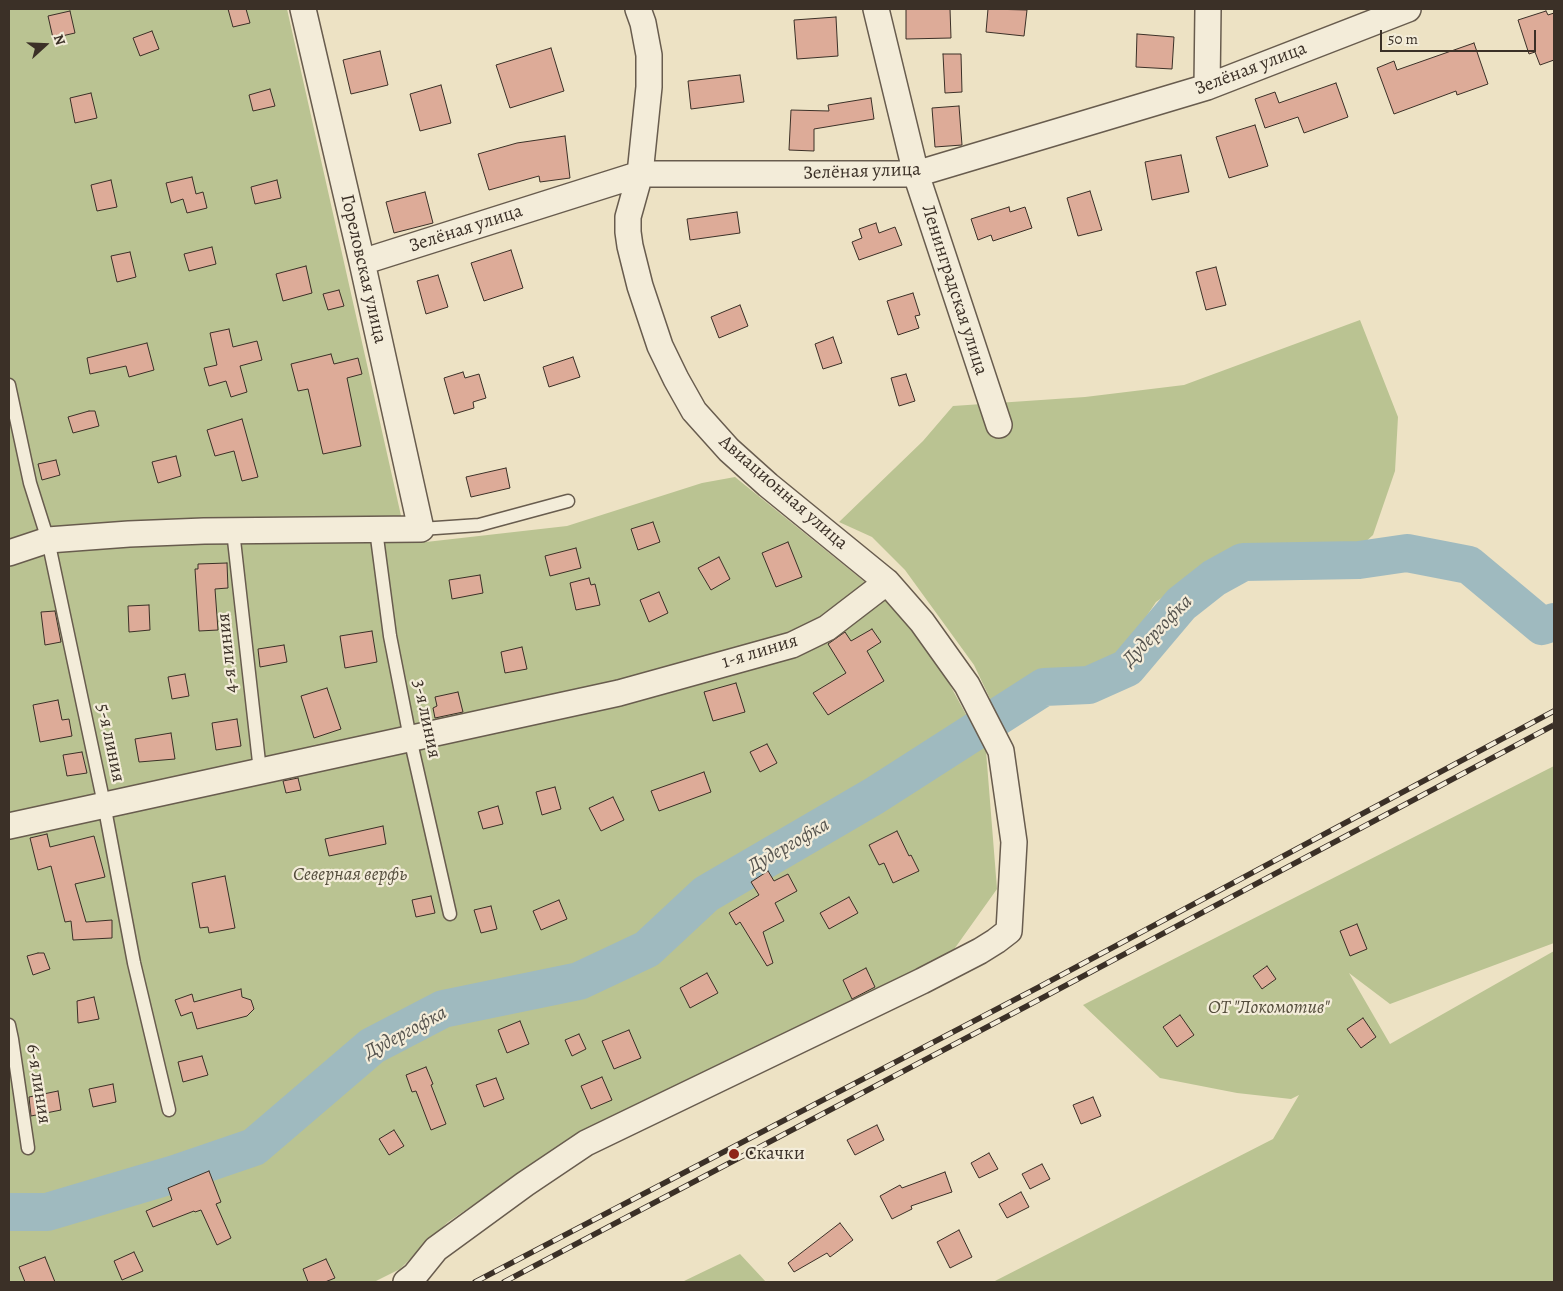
<!DOCTYPE html>
<html>
<head>
<meta charset="utf-8">
<style>
  body { margin:0 }
  #map { position:relative; width:1563px; height:1291px; overflow:hidden; background:#ede2c4; font-family:Alegreya,serif }
  canvas { display:block }
  .frame { position:absolute; inset:0; border:10px solid #3b3027; pointer-events:none }
  .north { position:absolute; left:20px; top:20px; width:50px; height:50px; -webkit-text-stroke:4px #f3ecd9; paint-order:stroke; rotate:70deg; font-size:14px; font-weight:700; line-height:20px; text-align:center; color:#3b3027 }
  .north::after { content:''; display:block; margin:auto; width:18px; height:22px; background:#3b3027; clip-path:polygon(50% 0,100% 100%,50% 72%,0 100%) }
  .scale { position:absolute; left:1380px; top:30px; width:156px; height:22px; box-sizing:border-box; border:2px solid #3b3027; border-top:0; padding-left:6px; font-size:15px; line-height:18px; white-space:nowrap; color:#3b3027; -webkit-text-stroke:4px #f3ecd9; paint-order:stroke }
</style>
</head>
<body>
<div id="map">
<canvas width="1563" height="1291"></canvas>
<div class="frame"></div>
<div class="north">N</div>
<div class="scale">50 m</div>
</div>
<script>
const ctx = document.querySelector('canvas').getContext('2d');
ctx.lineJoin = 'round';
function fill(path, color) {
  ctx.fillStyle = color;
  ctx.fill(path, 'evenodd');
}
function shape(rows) {
  const path = new Path2D();
  for (const r of rows) {
    path.moveTo(r[0], r[1]);
    for (let i = 2; i < r.length; i += 2) path.lineTo(r[i], r[i + 1]);
  }
  return path;
}
function trace(path, color, width, dash) {
  ctx.strokeStyle = color;
  ctx.lineWidth = width;
  ctx.lineCap = dash ? 'butt' : 'round';
  ctx.setLineDash(dash || []);
  ctx.stroke(path);
}
function drawText(font, color, halo, rows, align = 'center') {
  ctx.font = font + ' Alegreya,serif';
  ctx.lineWidth = 4.5;
  ctx.setLineDash([]);
  ctx.textBaseline = 'middle';
  ctx.strokeStyle = halo;
  ctx.fillStyle = color;
  for (const [text, x, y, turn = 0] of rows) {
    ctx.save();
    ctx.translate(x, y);
    ctx.rotate((+turn || 0) * Math.PI / 180);
    ctx.textAlign = isNaN(turn) ? turn : align;
    if (halo) ctx.strokeText(text, 0, 0);
    ctx.fillText(text, 0, 0);
    ctx.restore();
  }
}
fill(shape([
  [9,9,287,9,404,529,426,542,567,526,702,483,735,477,876,591,893,599,933,654,986,751,997,889,945,962,579,1133,448,1222,400,1269,374,1282,9,1282],
  [1360,320,1398,417,1395,471,1373,535,1362,545,1331,544,1300,554,1250,550,1186,581,1156,602,1142,623,1140,635,1130,652,1118,663,1094,671,1077,669,1048,674,1030,681,993,705,974,665,905,570,872,537,839,522,923,441,953,406,1085,397,1184,385],
  [1554,766,1554,943,1390,1004,1349,973,1390,1044,1554,951,1554,1282,993,1282,1273,1139,1299,1095,1291,1099,1237,1093,1160,1078,1083,1005],
  [740,1254,766,1282,682,1282]
]), '#bac392');
trace(shape([
  [9,1212,47,1212,175,1174,254,1147,372,1046,443,1009,579,981,647,949,706,894,874,796,1044,687,1089,685,1127,668,1181,604,1214,578,1243,562,1359,560,1407,553,1469,565,1542,626,1554,622]
]), '#9fbabf', 38);
const building = shape([
  [228,9,246,9,250,23,233,27,228,9],
  [906,9,950,9,951,38,906,39,906,9],
  [988,9,1027,10,1024,36,986,32,988,9],
  [70,11,75,33,53,38,48,16,70,11],
  [1546,11,1548,15,1554,13,1554,60,1540,65,1535,52,1529,54,1518,20,1546,11],
  [836,17,838,56,797,59,794,20,836,17],
  [152,31,159,49,140,56,133,38,152,31],
  [1137,34,1174,37,1172,69,1136,67,1137,34],
  [1474,43,1488,84,1457,95,1456,91,1394,114,1377,68,1394,61,1397,70,1474,43],
  [551,48,564,91,510,108,496,65,551,48],
  [380,51,388,85,351,94,343,60,380,51],
  [943,54,961,54,962,92,945,93,943,54],
  [740,75,744,102,691,109,688,81,740,75],
  [1336,83,1348,117,1304,133,1298,117,1265,128,1255,99,1275,92,1279,103,1336,83],
  [441,85,451,123,420,131,410,94,441,85],
  [270,89,275,106,253,111,249,95,270,89],
  [91,93,97,118,75,123,70,98,91,93],
  [871,98,874,119,814,129,814,151,789,150,791,110,829,111,828,105,871,98],
  [959,106,962,145,935,147,932,108,959,106],
  [1255,125,1268,166,1229,178,1216,137,1255,125],
  [565,136,570,178,540,182,539,176,489,190,478,154,517,143,565,136],
  [1181,155,1189,192,1152,200,1145,162,1181,155],
  [192,177,196,194,203,192,207,208,187,213,183,199,171,203,166,183,192,177],
  [111,180,117,207,97,211,91,185,111,180],
  [277,180,281,198,255,204,251,187,277,180],
  [1090,191,1102,230,1078,236,1067,198,1090,191],
  [425,192,433,223,394,233,386,202,425,192],
  [1009,207,1010,212,1025,207,1032,228,993,241,991,235,978,240,971,219,1009,207],
  [737,212,740,233,690,240,687,219,737,212],
  [876,223,879,233,895,227,902,245,859,260,852,242,862,238,859,229,876,223],
  [212,247,216,264,189,271,184,254,212,247],
  [511,250,523,288,484,301,471,263,511,250],
  [130,252,136,277,117,282,111,256,130,252],
  [306,266,312,293,283,301,276,274,306,266],
  [1216,267,1226,305,1206,310,1196,272,1216,267],
  [438,275,448,307,426,314,417,281,438,275],
  [339,290,344,306,328,310,323,294,339,290],
  [913,293,920,315,915,316,919,328,898,335,887,301,913,293],
  [740,305,748,326,719,338,711,317,740,305],
  [229,329,233,347,257,341,262,360,240,366,247,392,231,397,226,381,209,386,204,368,217,365,210,333,229,329],
  [833,337,842,363,823,369,815,344,833,337],
  [147,343,154,370,129,377,126,366,90,374,87,358,147,343],
  [331,354,334,364,358,358,362,374,347,378,361,446,323,454,308,389,298,391,291,364,331,354],
  [573,357,580,377,549,387,543,367,573,357],
  [463,372,465,378,479,374,486,398,473,402,474,408,454,414,444,378,463,372],
  [906,374,915,401,899,406,891,378,906,374],
  [89,411,95,411,99,426,73,433,68,417,89,411],
  [242,419,258,477,242,481,234,451,215,456,207,430,242,419],
  [176,456,181,476,158,483,152,462,176,456],
  [56,460,60,475,42,480,38,464,56,460],
  [506,468,510,488,471,497,466,477,506,468],
  [653,522,660,542,638,550,631,529,653,522],
  [788,542,802,577,776,587,762,553,788,542],
  [576,548,581,568,550,576,545,556,576,548],
  [719,557,730,579,711,590,698,568,719,557],
  [227,563,228,588,215,589,218,630,199,631,195,569,198,569,198,564,227,563],
  [480,575,483,593,452,599,449,580,480,575],
  [589,578,591,585,595,584,600,605,576,610,570,583,589,578],
  [659,592,668,613,649,622,640,600,659,592],
  [149,605,150,630,129,632,128,606,149,605],
  [55,611,61,642,45,645,41,612,55,611],
  [872,629,881,642,867,651,884,681,828,715,813,693,846,673,828,644,845,632,851,641,872,629],
  [372,631,377,662,345,668,340,636,372,631],
  [284,645,287,662,260,667,258,649,284,645],
  [522,647,527,669,505,673,501,652,522,647],
  [185,674,189,696,172,699,168,677,185,674],
  [736,683,745,712,713,721,704,692,736,683],
  [327,688,341,729,314,738,301,696,327,688],
  [458,692,463,712,435,718,433,708,437,706,435,697,458,692],
  [58,700,62,720,69,719,72,736,40,742,33,705,58,700],
  [237,719,241,746,216,750,212,723,237,719],
  [171,733,175,759,139,762,135,739,171,733],
  [767,744,777,763,760,772,750,752,767,744],
  [82,752,87,773,67,776,63,755,82,752],
  [704,772,711,792,659,811,651,791,704,772],
  [298,778,301,790,286,793,283,781,298,778],
  [555,787,561,809,542,815,536,792,555,787],
  [613,797,624,820,601,831,589,808,613,797],
  [498,806,503,824,483,829,478,812,498,806],
  [383,826,386,844,329,856,325,839,383,826],
  [897,831,909,856,911,855,919,871,893,883,884,863,879,865,869,845,897,831],
  [47,834,50,847,94,836,105,877,75,884,86,922,112,920,112,938,73,940,71,921,65,922,51,866,38,870,30,838,47,834],
  [768,871,774,881,788,874,797,891,775,903,784,921,763,932,773,963,767,966,740,922,736,925,729,913,759,895,751,882,768,871],
  [225,876,235,928,209,933,208,927,200,928,192,883,225,876],
  [431,896,435,913,416,917,412,900,431,896],
  [849,897,858,913,829,929,820,913,849,897],
  [559,900,567,919,541,930,533,911,559,900],
  [491,906,497,929,481,933,474,910,491,906],
  [1357,924,1367,949,1350,956,1340,931,1357,924],
  [38,953,44,953,50,969,33,975,27,956,38,953],
  [1267,966,1276,979,1262,989,1253,976,1267,966],
  [866,968,875,987,852,999,843,980,866,968],
  [707,973,718,993,690,1008,680,988,707,973],
  [241,989,242,997,251,1000,254,1009,247,1016,197,1029,192,1012,181,1016,175,1000,192,994,194,1002,241,989],
  [94,997,99,1019,78,1023,77,1001,94,997],
  [1180,1015,1194,1035,1177,1047,1163,1027,1180,1015],
  [1363,1018,1376,1037,1361,1048,1347,1029,1363,1018],
  [520,1021,529,1044,507,1053,498,1030,520,1021],
  [629,1030,641,1058,614,1069,602,1041,629,1030],
  [579,1034,586,1049,572,1056,565,1040,579,1034],
  [202,1056,208,1075,183,1082,178,1062,202,1056],
  [426,1067,433,1084,431,1085,446,1124,431,1130,416,1091,412,1092,406,1075,426,1067],
  [602,1077,612,1100,591,1109,581,1086,602,1077],
  [496,1078,504,1099,484,1107,476,1085,496,1078],
  [113,1084,116,1102,93,1107,89,1089,113,1084],
  [58,1091,61,1110,31,1116,29,1097,58,1091],
  [1093,1097,1101,1116,1081,1124,1073,1105,1093,1097],
  [877,1125,884,1140,855,1155,847,1140,877,1125],
  [394,1130,404,1146,389,1155,379,1139,394,1130],
  [989,1153,998,1169,979,1178,971,1163,989,1153],
  [1042,1164,1050,1179,1030,1189,1022,1174,1042,1164],
  [209,1171,221,1202,216,1204,231,1238,217,1245,201,1210,195,1212,194,1211,153,1227,146,1211,172,1200,168,1188,209,1171],
  [945,1172,952,1192,911,1206,912,1209,892,1219,880,1196,900,1185,902,1188,945,1172],
  [1021,1192,1029,1207,1007,1218,999,1204,1021,1192],
  [840,1223,853,1240,830,1257,827,1253,794,1272,788,1263,840,1223],
  [959,1230,972,1257,950,1268,937,1242,959,1230],
  [134,1252,143,1271,122,1280,114,1261,134,1252],
  [45,1257,55,1282,25,1282,19,1267,45,1257],
  [326,1259,335,1278,325,1282,308,1282,303,1269,326,1259]
]);
fill(building, '#ddab98');
trace(building, '#3b3027', 1);
const service = shape([
  [9,385,30,483,48,540,104,804,134,963,169,1110],
  [421,529,479,525,568,501],
  [376,530,390,636,410,738,450,914],
  [233,531,260,771],
  [9,1025,12,1039,28,1148]
]);
const minor = shape([
  [876,9,916,174,999,425],
  [1207,87,1208,9],
  [362,262,640,174,916,174,1207,87,1408,9],
  [9,553,48,540,129,534,204,531,421,529,362,262,303,9],
  [9,826,619,693,792,645,827,628,887,582],
  [406,1282,415,1275,436,1249,525,1184,586,1143,922,981,980,951,996,941,1009,931,1014,842,1001,751,967,685,922,622,887,582,768,485,729,450,694,411,676,379,660,346,640,286,630,246,628,232,628,217,640,174,649,87,649,55,643,23,638,9]
]);
trace(service, '#685c4e', 15);
trace(minor, '#685c4e', 28);
trace(service, '#f3ecd9', 12);
trace(minor, '#f3ecd9', 25);
const rail = shape([
  [475,1282,1039,987,1554,711],
  [504,1282,1044,997,1554,725]
]);
trace(rail, '#3b3027', 5.5);
trace(rail, '#f3ecd9', 4, [11]);
for (const [x, y, r, color] of [
  [734,1154,6,"#8f2418"]
]) {
  const dot = new Path2D();
  dot.arc(x, y, r, 0, 2 * Math.PI);
  ctx.fillStyle = color;
  ctx.fill(dot);
  trace(dot, '#f3ecd9', 2);
}
drawText('19px', '#3b3027', '#f3ecd9', [
  ["Зелёная улица",1251,69,-21],
  ["Зелёная улица",862,172,-2],
  ["Зелёная улица",466,229,-18],
  ["Гореловская улица",363,269,77],
  ["Ленинградская улица",954,290,72],
  ["Авиационная улица",783,493,41],
  ["1-я линия",760,652,-17],
  ["4-я линия",228,653,-96],
  ["3-я линия",426,719,78],
  ["5-я линия",110,743,78],
  ["6-я линия",38,1084,81]
]);
drawText('italic 19px', '#544d3c', '#f3ecd9', [
  ["Северная верфь",350,875],
  ["ОТ \"Локомотив\"",1269,1008]
]);
drawText('19px', '#3b3027', '#f3ecd9', [
  ["Скачки",745,1154]
], 'left');
drawText('italic 20px', '#54524d', '#f3ecd9', [
  ["Дудергофка",1158,631,-46],
  ["Дудергофка",789,846,-30],
  ["Дудергофка",406,1033,-28]
]);
</script>
</body>
</html>
